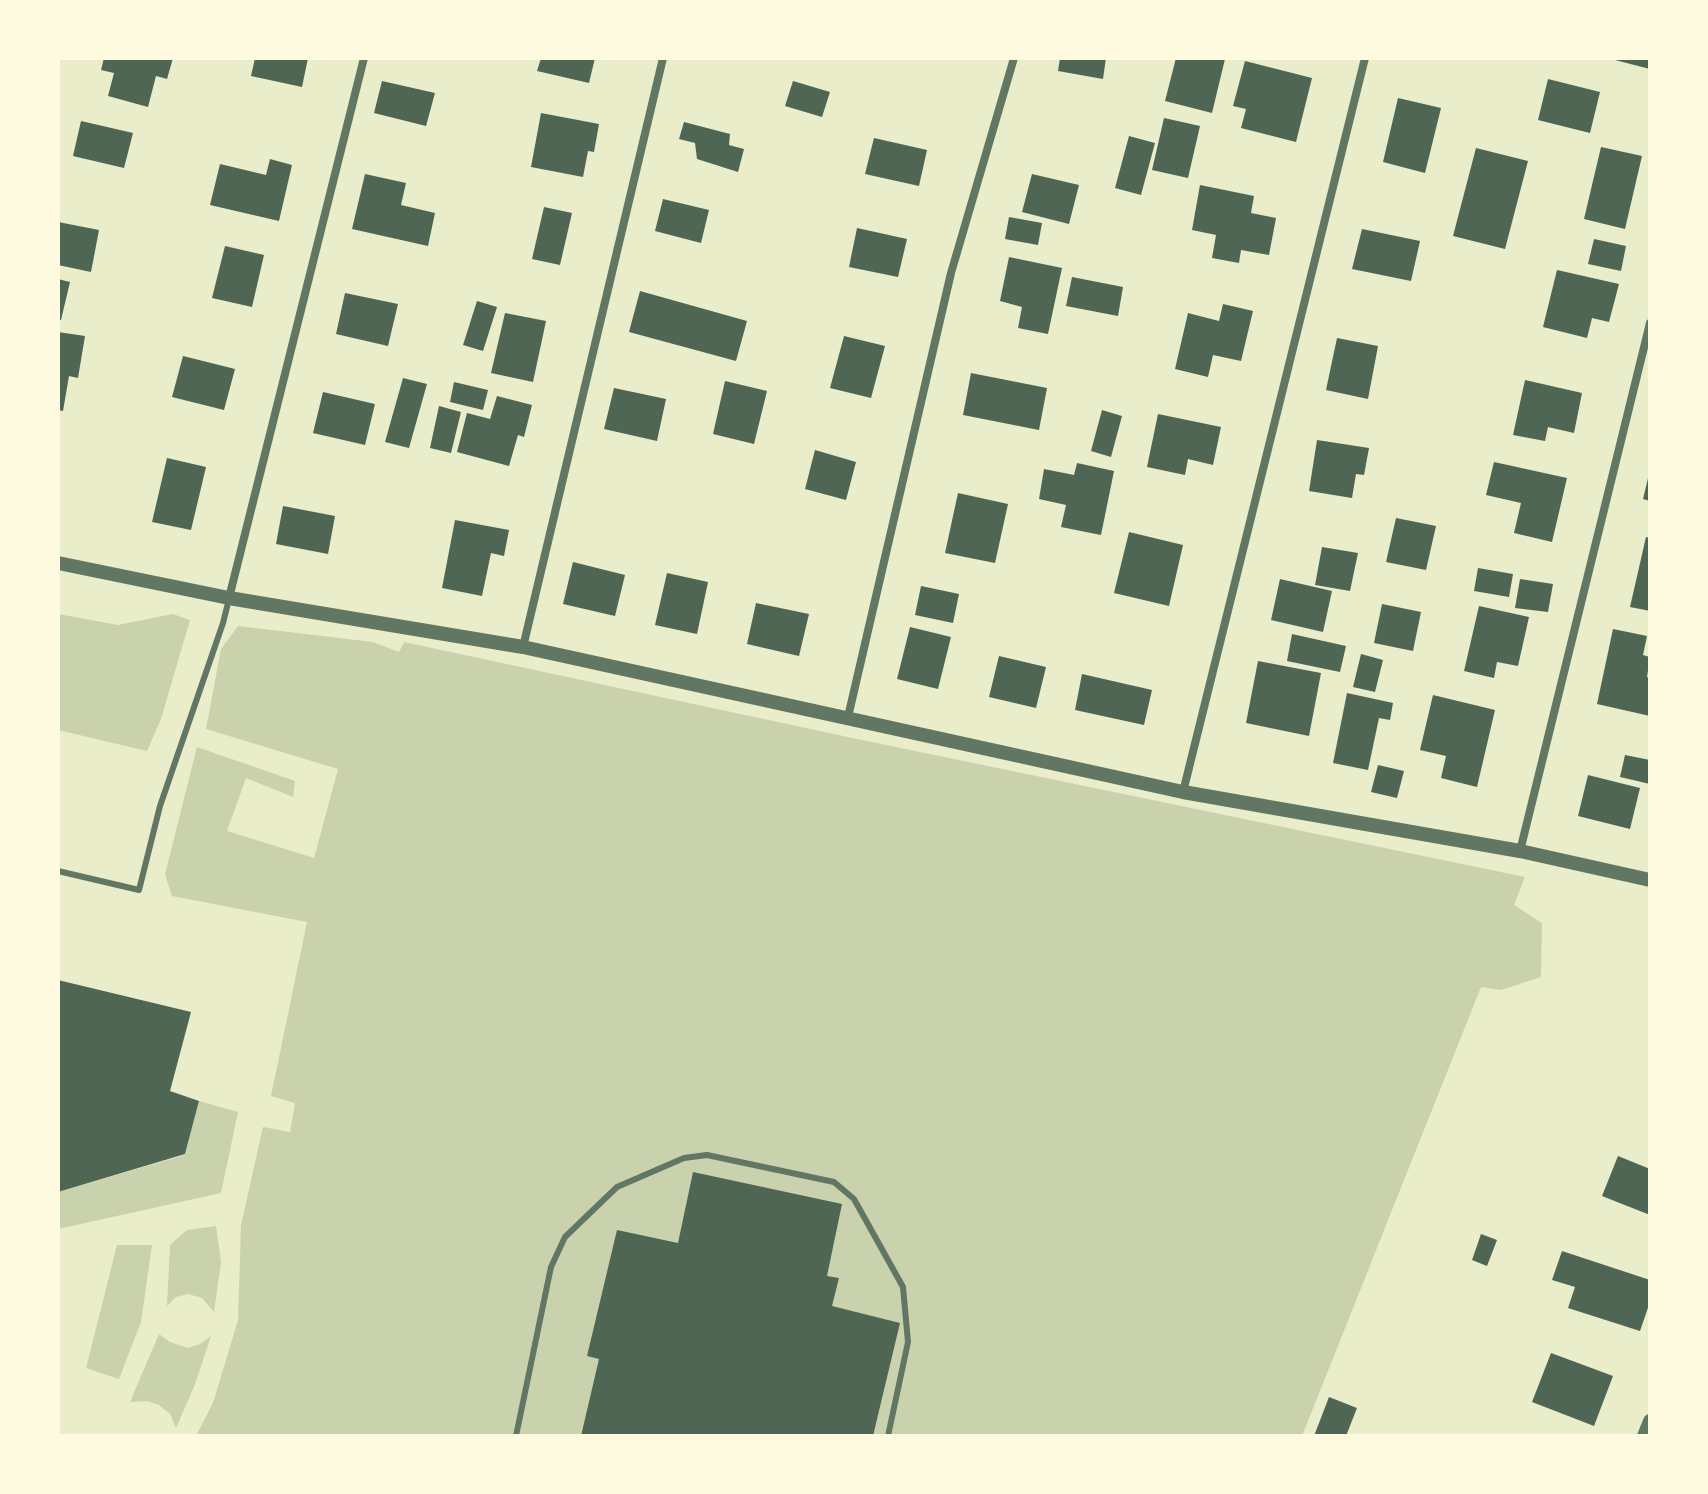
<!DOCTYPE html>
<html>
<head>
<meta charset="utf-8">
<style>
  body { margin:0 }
  #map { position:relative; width:1708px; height:1494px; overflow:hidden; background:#e9edc9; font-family:"IBM Plex Sans",sans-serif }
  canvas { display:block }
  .frame { position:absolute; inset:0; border:60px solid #fefae0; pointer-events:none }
</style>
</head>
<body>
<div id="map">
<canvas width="1708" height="1494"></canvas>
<div class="frame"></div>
</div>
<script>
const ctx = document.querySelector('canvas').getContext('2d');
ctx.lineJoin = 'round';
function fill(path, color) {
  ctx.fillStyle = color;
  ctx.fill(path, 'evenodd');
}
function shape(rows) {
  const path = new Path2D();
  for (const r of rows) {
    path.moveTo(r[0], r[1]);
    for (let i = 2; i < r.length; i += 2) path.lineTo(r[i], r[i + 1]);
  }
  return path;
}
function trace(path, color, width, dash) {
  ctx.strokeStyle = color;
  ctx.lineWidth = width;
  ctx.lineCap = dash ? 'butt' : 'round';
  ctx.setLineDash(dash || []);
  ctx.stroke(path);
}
fill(shape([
  [58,614,118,625,173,614,190,620,161,719,147,751,58,730],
  [238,626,373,642,399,652,404,642,862,740,1525,877,1514,905,1542,923,1541,977,1501,990,1481,987,1302,1436,196,1436,213,1403,238,1320,241,1225,263,1127,290,1132,295,1103,271,1096,307,922,172,896,165,874,197,747,295,781,293,797,246,778,227,831,314,858,338,769,206,729,221,649],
  [199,1101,238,1112,221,1193,58,1229,58,1192,185,1155],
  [216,1226,221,1262,214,1312,202,1298,188,1294,176,1297,167,1306,170,1245,187,1230],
  [117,1245,152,1245,141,1322,119,1379,86,1368],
  [159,1334,170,1342,188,1348,200,1344,211,1336,194,1387,176,1428,170,1414,159,1405,147,1401,130,1402]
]), '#cad2ad');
fill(shape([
  [104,58,173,58,167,79,156,76,148,107,108,96,114,73,101,70],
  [255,58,308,58,302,87,251,76],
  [541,58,595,58,589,83,537,71],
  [1060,58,1106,58,1103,79,1058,71],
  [1176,58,1225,59,1212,113,1165,101],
  [1611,58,1650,58,1650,69,1611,59],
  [1245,61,1312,78,1296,142,1241,128,1246,109,1233,106],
  [1548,79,1600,92,1590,133,1538,120],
  [382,81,435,93,426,126,374,113],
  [793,81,830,92,822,117,785,106],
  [1398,98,1441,108,1425,173,1383,162],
  [541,113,599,124,594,152,588,151,583,177,531,167],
  [1164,118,1200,126,1188,178,1152,170],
  [81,121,133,133,124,168,73,156],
  [684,122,730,134,729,145,744,149,738,172,697,159,695,143,679,139],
  [1129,136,1155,143,1141,195,1115,188],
  [874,138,927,150,919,186,865,174],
  [1601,147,1642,156,1625,229,1584,219],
  [1476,148,1528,161,1505,249,1453,236],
  [270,159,292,165,279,221,210,205,220,164,266,175],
  [365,174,406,183,401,205,435,213,428,246,352,229],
  [1032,174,1079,185,1069,224,1022,212],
  [1200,185,1254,196,1251,213,1276,218,1269,255,1241,250,1239,263,1212,258,1216,235,1192,230],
  [663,199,709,210,701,243,655,231],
  [544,207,572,213,560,265,532,259],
  [1009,217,1042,223,1038,245,1005,239],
  [58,222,99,230,91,272,58,265],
  [857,228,907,239,898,277,849,267],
  [1362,229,1420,241,1411,281,1352,269],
  [1594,239,1626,246,1621,271,1588,264],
  [225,246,264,255,252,307,212,298],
  [1009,257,1062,268,1048,334,1018,328,1022,307,1000,301],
  [1557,270,1619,284,1609,322,1592,318,1587,338,1543,327],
  [1072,277,1123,287,1118,316,1066,306],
  [58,279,70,282,61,320,58,320],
  [640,291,747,321,736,361,629,332],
  [345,293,398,304,388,346,336,334],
  [477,301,497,307,483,351,463,345],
  [1223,304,1253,311,1241,361,1213,355,1208,377,1175,369,1188,313,1219,321],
  [505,313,546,321,533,382,491,373],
  [58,332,85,336,78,378,69,376,63,411,58,410],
  [844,336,885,346,871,398,830,388],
  [1337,338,1378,346,1368,399,1326,390],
  [183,356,235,369,224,410,172,397],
  [971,373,1047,388,1039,430,963,415],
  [403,378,427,384,409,448,385,442],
  [1525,380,1582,393,1574,433,1548,427,1545,441,1513,435],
  [725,381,767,391,754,444,713,434],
  [454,382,488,390,483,410,450,402],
  [614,388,666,399,657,441,604,429],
  [323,392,375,404,365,445,313,433],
  [497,396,532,405,524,437,518,435,509,466,457,452,467,413,490,419],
  [439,406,461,412,451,453,430,448],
  [1102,410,1122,416,1111,457,1091,451],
  [1158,414,1221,427,1213,465,1188,459,1185,475,1147,467],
  [1317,440,1369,448,1364,475,1356,474,1352,498,1309,491],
  [815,450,856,462,846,500,805,489],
  [167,458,206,467,191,530,152,522],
  [1494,462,1567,478,1552,542,1514,533,1521,503,1486,495],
  [1077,463,1114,471,1101,535,1061,527,1066,505,1039,499,1044,469,1074,475],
  [1649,474,1650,474,1650,501,1643,499],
  [958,493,1008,504,995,563,945,553],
  [283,506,335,516,328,554,276,544],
  [1396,518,1436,526,1426,570,1386,562],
  [455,520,509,530,504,556,491,553,482,596,442,588],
  [1129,532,1183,545,1169,606,1114,593],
  [1646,537,1650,538,1650,611,1630,607],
  [1322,547,1358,553,1350,591,1315,585],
  [573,562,625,575,615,616,563,604],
  [1478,568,1513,574,1509,597,1474,591],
  [667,573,708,582,697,634,655,625],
  [1280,579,1332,591,1323,632,1271,620],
  [1520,579,1553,584,1548,612,1515,608],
  [921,586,959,594,953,623,915,615],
  [756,603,809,614,799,656,747,644],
  [1382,604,1421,612,1413,651,1374,643],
  [1479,606,1529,617,1518,666,1497,662,1494,678,1464,671],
  [910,627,951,637,938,689,897,679],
  [1613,629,1647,636,1643,655,1650,657,1647,677,1650,678,1650,716,1597,704],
  [1292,634,1346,646,1340,672,1287,661],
  [1361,654,1383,660,1375,692,1353,687],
  [999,656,1046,667,1036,708,989,697],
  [1258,661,1321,673,1309,736,1246,723],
  [1082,674,1152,690,1144,725,1075,710],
  [1347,693,1393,703,1390,720,1379,718,1368,770,1333,763],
  [1433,695,1495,710,1477,787,1441,778,1446,756,1420,750],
  [1625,755,1650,760,1650,784,1620,777],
  [1378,765,1404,771,1397,798,1371,792],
  [1588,775,1640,788,1630,829,1578,816],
  [58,980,191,1012,170,1091,199,1101,185,1154,58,1192],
  [1618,1156,1650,1169,1650,1215,1602,1196],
  [693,1172,842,1204,827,1276,839,1278,832,1306,900,1323,873,1436,581,1436,599,1359,587,1356,617,1230,678,1243],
  [1481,1234,1497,1240,1487,1266,1472,1260],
  [1562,1251,1650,1280,1650,1302,1640,1331,1568,1308,1575,1287,1552,1280],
  [1551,1353,1613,1376,1594,1426,1532,1402],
  [1329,1397,1357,1408,1346,1436,1314,1436]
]), '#4f6655');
trace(shape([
  [58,871,139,890,160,806,223,623,229,599],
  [516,1436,551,1267,565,1237,617,1187,684,1158,707,1155,834,1182,854,1199,903,1287,908,1342,888,1436]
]), '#617663', 6);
trace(shape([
  [229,598,364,58],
  [523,647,663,58],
  [848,717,951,273,1014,58],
  [1183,792,1365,58],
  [1520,851,1650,323]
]), '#617663', 8);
trace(shape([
  [58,563,229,598,523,647,1183,792,1520,851,1650,880],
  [1644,1436,1650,1421]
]), '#617663', 14);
</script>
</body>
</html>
